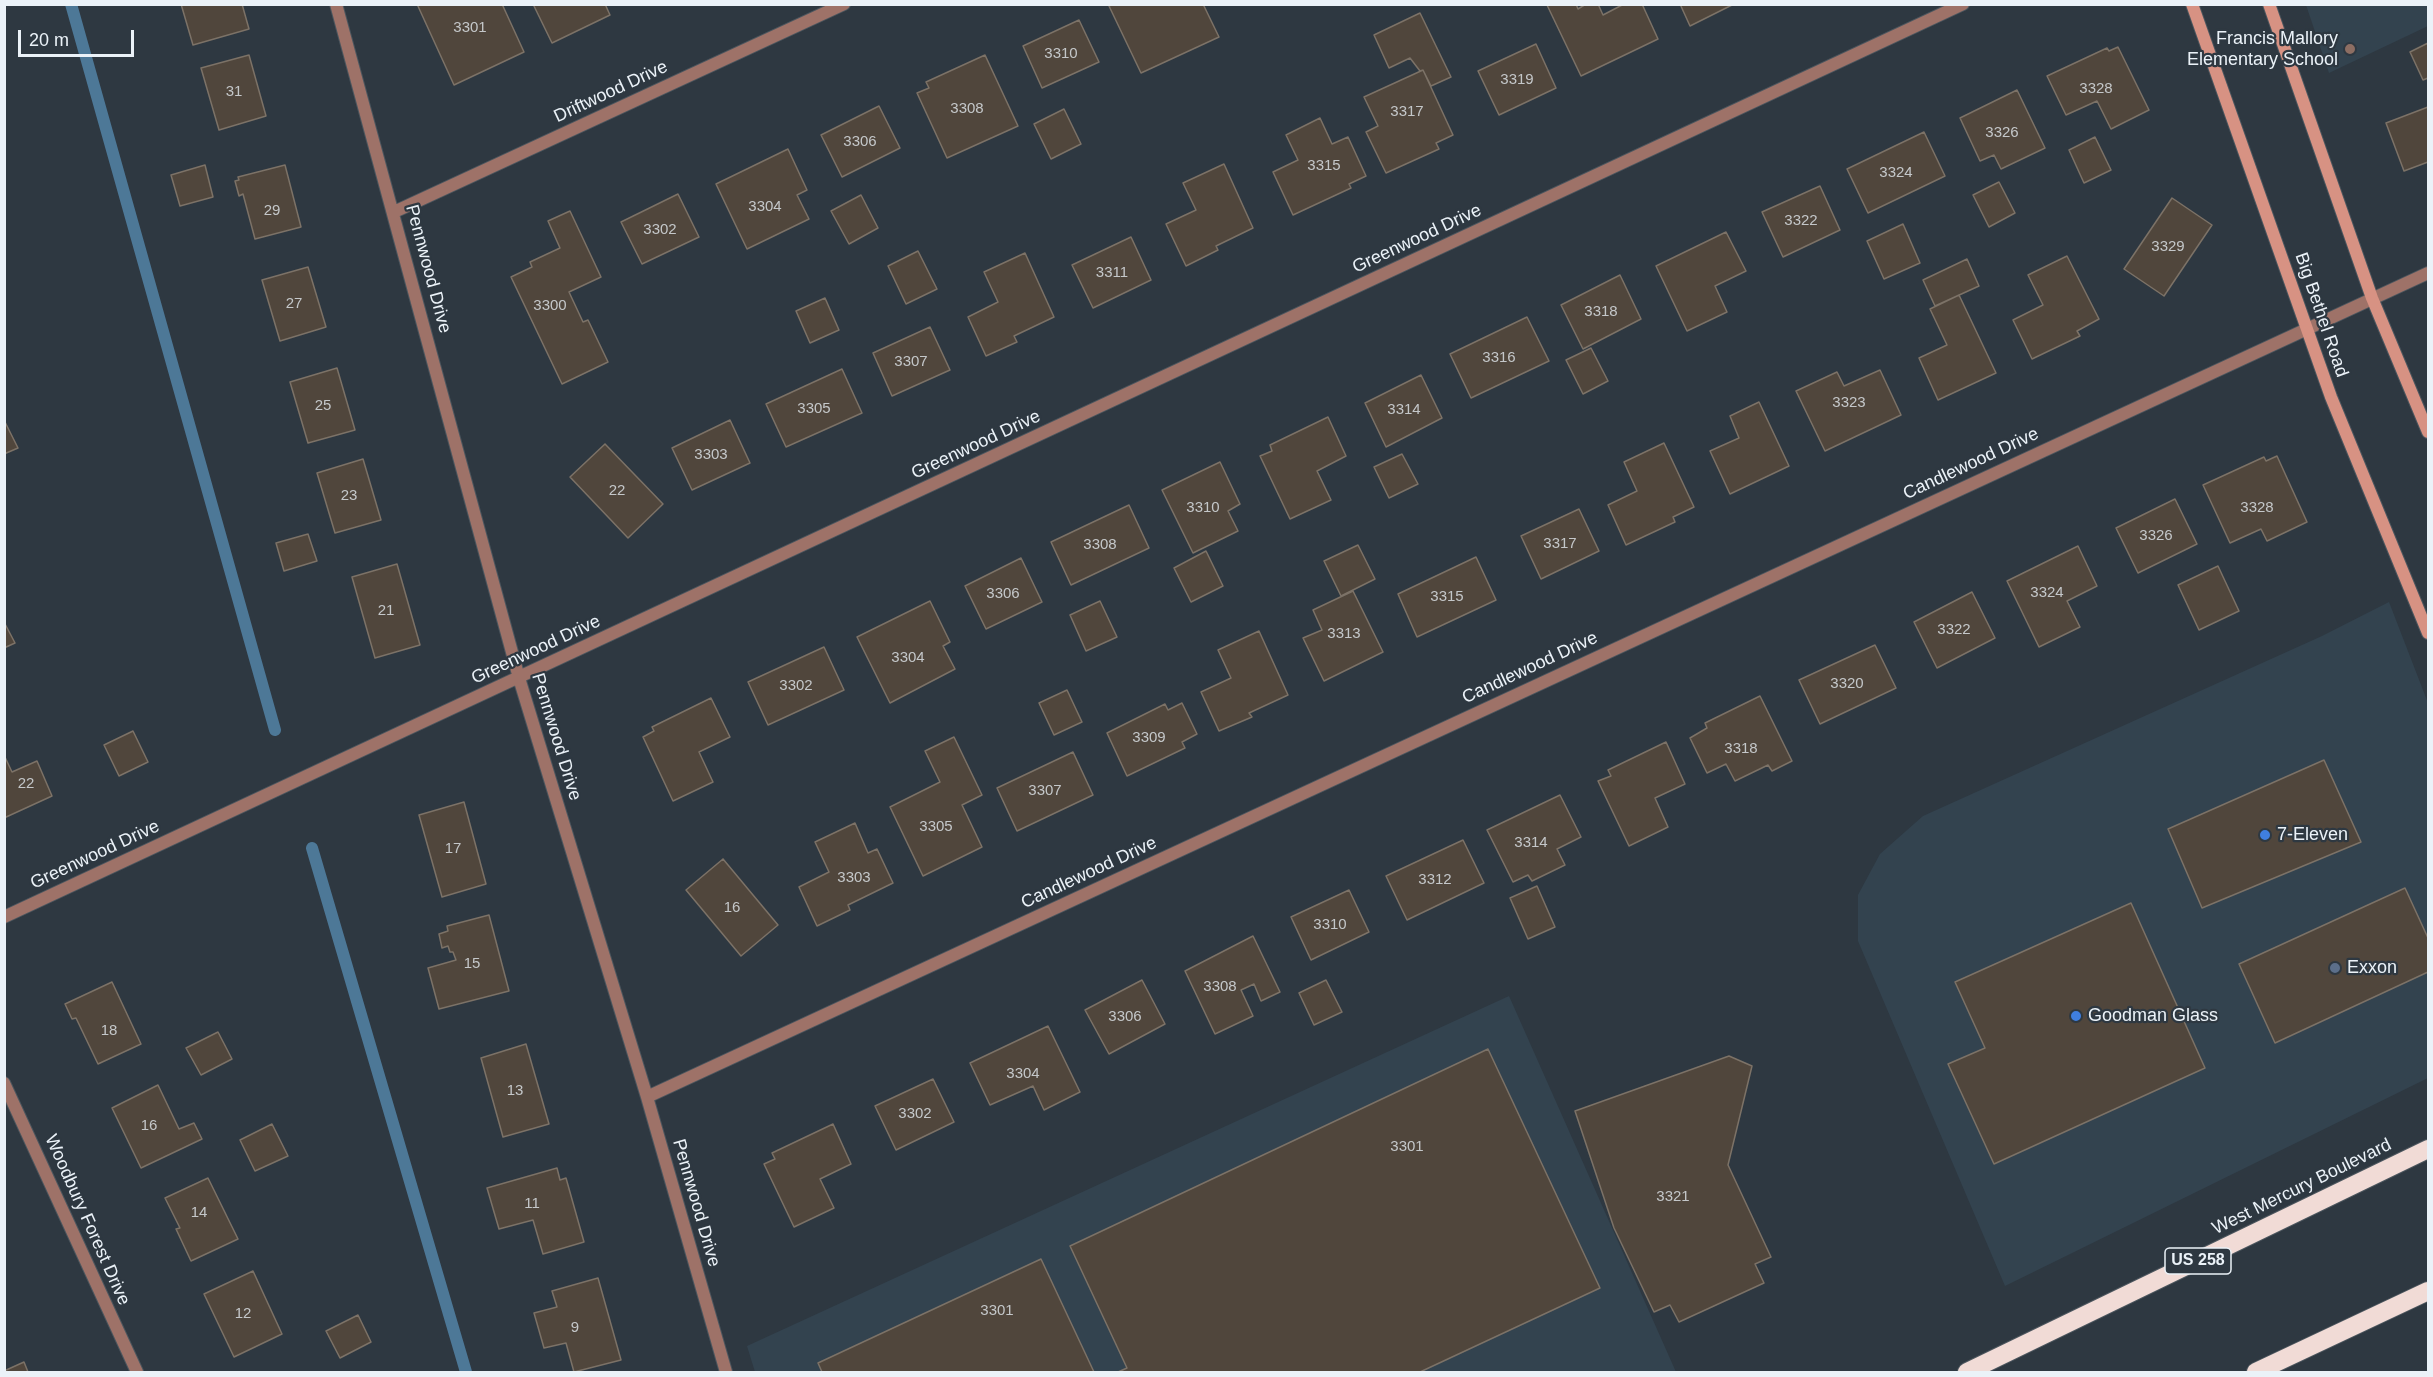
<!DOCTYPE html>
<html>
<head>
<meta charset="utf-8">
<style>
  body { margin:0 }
  #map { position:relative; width:2433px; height:1377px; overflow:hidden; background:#2e3841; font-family:Arial,sans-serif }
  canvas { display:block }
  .frame { position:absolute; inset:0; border:6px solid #ebf2f8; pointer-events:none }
  .scale { position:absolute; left:18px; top:30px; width:116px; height:27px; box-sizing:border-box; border:3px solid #ebf2f8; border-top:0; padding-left:8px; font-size:18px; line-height:21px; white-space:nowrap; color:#ebf2f8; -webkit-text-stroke:4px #2e3841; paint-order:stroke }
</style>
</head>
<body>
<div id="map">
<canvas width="2433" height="1377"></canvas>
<div class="frame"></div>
<div class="scale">20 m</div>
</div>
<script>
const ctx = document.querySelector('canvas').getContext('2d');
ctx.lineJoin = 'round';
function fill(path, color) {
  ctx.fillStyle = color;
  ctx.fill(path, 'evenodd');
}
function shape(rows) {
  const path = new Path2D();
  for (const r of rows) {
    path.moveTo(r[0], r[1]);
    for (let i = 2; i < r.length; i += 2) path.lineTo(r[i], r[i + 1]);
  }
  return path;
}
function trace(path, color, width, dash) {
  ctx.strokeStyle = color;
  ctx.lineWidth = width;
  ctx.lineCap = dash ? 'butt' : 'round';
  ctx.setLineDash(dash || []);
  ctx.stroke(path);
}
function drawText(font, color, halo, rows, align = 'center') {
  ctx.font = font + ' Arial,sans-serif';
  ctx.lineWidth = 4.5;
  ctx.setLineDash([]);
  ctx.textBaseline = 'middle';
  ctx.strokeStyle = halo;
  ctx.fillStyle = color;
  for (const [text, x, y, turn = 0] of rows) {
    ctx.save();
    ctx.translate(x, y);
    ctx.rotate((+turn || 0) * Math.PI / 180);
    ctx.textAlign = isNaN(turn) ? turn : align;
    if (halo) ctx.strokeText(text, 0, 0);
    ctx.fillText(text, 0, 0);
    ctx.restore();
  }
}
fill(shape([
  [2306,5,2428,5,2428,26,2329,73],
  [2389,602,2428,703,2428,1078,2005,1286,1858,941,1858,895,1880,854,1923,816,2322,636],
  [1509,996,1676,1372,755,1372,747,1346]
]), '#33434f');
trace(shape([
  [71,4,275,730],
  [312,848,466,1372]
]), '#4d7897', 12);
const building = shape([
  [181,4,242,4,249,29,193,45,181,4],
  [417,4,502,4,524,52,454,85,417,4],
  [533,4,605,4,610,15,552,43,533,4],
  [1113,4,1203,4,1219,37,1141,73,1109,6,1113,4],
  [1576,4,1578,9,1586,4,1598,4,1603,15,1624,4,1642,4,1658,39,1581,76,1547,5,1576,4],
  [1680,4,1734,4,1690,26,1680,4],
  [1420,13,1451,77,1431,86,1423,70,1420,71,1410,58,1389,68,1374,35,1420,13],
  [1079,20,1099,62,1042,88,1023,46,1079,20],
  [2428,43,2428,78,2423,80,2410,52,2428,43],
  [1536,44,1556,88,1499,115,1478,71,1536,44],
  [2118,47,2149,110,2111,129,2097,101,2066,115,2047,76,2107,48,2109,51,2118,47],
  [249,55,266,116,219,130,201,68,249,55],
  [985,55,1018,126,947,158,917,93,929,88,926,82,985,55],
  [1423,70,1453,135,1436,143,1439,149,1386,173,1366,132,1378,126,1364,97,1423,70],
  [2017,90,2045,148,2001,169,1994,155,1980,161,1960,118,2017,90],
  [879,106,900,148,842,177,821,135,879,106],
  [2428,107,2428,162,2404,171,2386,123,2428,107],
  [1064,109,1081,144,1051,159,1034,124,1064,109],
  [1320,118,1332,144,1348,137,1366,176,1349,184,1351,188,1293,215,1273,172,1298,160,1286,135,1320,118],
  [1924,132,1945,176,1868,213,1847,169,1924,132],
  [2095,137,2111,170,2084,183,2069,150,2095,137],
  [788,149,807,190,797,195,809,219,747,249,716,184,788,149],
  [1224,164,1253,228,1216,246,1218,250,1186,266,1166,224,1196,210,1183,183,1224,164],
  [205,165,213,197,180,206,171,175,205,165],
  [285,165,301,227,255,239,243,194,239,196,235,181,239,180,238,177,285,165],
  [1999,182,2015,213,1989,227,1973,195,1999,182],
  [1820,186,1840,230,1783,257,1762,212,1820,186],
  [678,194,699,237,642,264,621,222,678,194],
  [861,195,878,228,849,244,831,211,861,195],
  [2172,198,2212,225,2164,296,2124,269,2172,198],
  [570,211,601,277,569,292,583,322,588,320,608,362,562,384,511,277,532,267,530,262,560,248,548,221,570,211],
  [1903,224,1920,263,1884,279,1867,241,1903,224],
  [1726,232,1746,271,1715,286,1727,312,1687,331,1656,266,1726,232],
  [1131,237,1151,280,1093,308,1072,265,1131,237],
  [918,251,937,289,906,304,888,266,918,251],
  [1025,253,1054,317,1014,336,1017,342,986,356,968,317,998,302,984,272,1025,253],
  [2067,256,2099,319,2077,331,2080,336,2032,359,2013,320,2043,305,2028,275,2067,256],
  [1967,259,1979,286,1935,306,1923,280,1967,259],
  [308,267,326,327,280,341,262,280,308,267],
  [1620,275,1641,319,1583,349,1561,305,1620,275],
  [1959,295,1996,373,1938,400,1919,358,1947,345,1930,309,1959,295],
  [825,298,839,330,810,343,796,311,825,298],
  [1527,317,1549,361,1471,398,1450,354,1527,317],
  [930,327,950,370,892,396,873,353,930,327],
  [1591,348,1608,381,1583,394,1566,360,1591,348],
  [337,368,355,430,308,443,290,382,337,368],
  [842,369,862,413,786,447,766,404,842,369],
  [1880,370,1901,415,1825,451,1796,391,1837,372,1844,386,1880,370],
  [1421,375,1442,418,1386,447,1365,403,1421,375],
  [1759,402,1789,466,1730,494,1710,451,1739,438,1730,416,1759,402],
  [1328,417,1346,456,1317,471,1331,500,1290,519,1260,456,1272,451,1270,445,1328,417],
  [4,420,18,448,4,454,4,420],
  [730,420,750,463,692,490,672,448,730,420],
  [1664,443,1694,507,1673,517,1675,522,1626,545,1608,505,1637,491,1624,462,1664,443],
  [605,444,663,504,628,538,570,477,605,444],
  [1402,454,1418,484,1389,498,1374,467,1402,454],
  [2277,456,2307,522,2267,541,2261,529,2230,543,2203,485,2264,457,2266,461,2277,456],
  [363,459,381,520,335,533,317,473,363,459],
  [1220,462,1240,504,1228,511,1238,531,1193,553,1162,490,1220,462],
  [2175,499,2197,544,2138,573,2116,528,2175,499],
  [1129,505,1149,548,1071,585,1051,542,1129,505],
  [1579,509,1599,551,1541,579,1521,536,1579,509],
  [308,534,317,561,284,571,276,543,308,534],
  [1358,545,1375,579,1341,596,1324,561,1358,545],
  [2078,546,2097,586,2067,601,2080,627,2039,647,2007,581,2078,546],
  [1206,551,1223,586,1191,602,1174,568,1206,551],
  [1476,557,1496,600,1417,637,1398,594,1476,557],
  [1021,558,1042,602,986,629,965,586,1021,558],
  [397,564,420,645,375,658,352,577,397,564],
  [2218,566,2239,611,2199,630,2178,585,2218,566],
  [1353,591,1383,652,1324,681,1303,638,1322,630,1313,610,1353,591],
  [1972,592,1995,638,1937,668,1914,622,1972,592],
  [930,601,950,642,943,646,955,669,890,703,857,637,930,601],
  [1100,601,1117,637,1086,651,1070,615,1100,601],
  [4,622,15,643,4,648,4,622],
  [1259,631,1288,695,1249,713,1252,717,1219,731,1201,692,1231,678,1218,650,1259,631],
  [1875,645,1896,688,1820,724,1799,680,1875,645],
  [824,647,844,690,768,725,748,682,824,647],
  [1067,690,1082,722,1054,735,1039,703,1067,690],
  [1760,696,1792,761,1772,771,1768,765,1735,781,1726,764,1707,773,1690,738,1707,728,1705,723,1760,696],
  [711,698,730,737,699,752,713,782,673,801,643,737,654,731,652,727,711,698],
  [1182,703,1197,734,1182,742,1185,748,1127,776,1107,733,1165,704,1168,710,1182,703],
  [133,731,148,762,119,776,104,745,133,731],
  [954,737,982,795,962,805,982,847,923,876,890,807,940,782,925,751,954,737],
  [1666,742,1685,784,1655,798,1668,827,1629,846,1598,781,1611,776,1608,770,1666,742],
  [1073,752,1093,795,1017,831,997,788,1073,752],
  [4,755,12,772,37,761,52,796,4,818,4,755],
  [2324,760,2361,842,2202,908,2168,829,2324,760],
  [1560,795,1581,837,1557,849,1565,865,1532,881,1528,875,1513,882,1487,830,1560,795],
  [464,802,486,884,442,897,419,815,464,802],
  [855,823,868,853,877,849,893,883,848,905,850,910,817,926,799,887,829,872,815,842,855,823],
  [1463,840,1484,883,1407,920,1386,876,1463,840],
  [723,859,778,925,741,956,686,890,723,859],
  [1537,886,1555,927,1528,939,1510,898,1537,886],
  [2405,888,2428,938,2428,972,2275,1043,2239,964,2405,888],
  [1349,890,1369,932,1311,960,1291,917,1349,890],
  [2131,903,2205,1068,1994,1164,1948,1064,1985,1048,1955,982,2131,903],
  [489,915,509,991,439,1009,428,968,456,960,453,952,450,952,448,946,442,948,439,934,448,931,447,926,489,915],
  [1253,936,1280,992,1261,1001,1254,984,1241,990,1253,1016,1215,1034,1185,971,1253,936],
  [1142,980,1165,1024,1109,1054,1085,1010,1142,980],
  [1326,980,1342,1012,1314,1025,1299,993,1326,980],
  [112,982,141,1044,98,1064,76,1018,72,1019,65,1004,112,982],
  [1048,1026,1080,1092,1044,1110,1033,1086,990,1105,970,1063,1048,1026],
  [218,1032,232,1059,201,1075,186,1048,218,1032],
  [526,1044,549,1124,503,1137,481,1058,526,1044],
  [1488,1049,1600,1288,1420,1372,1118,1372,1127,1368,1070,1246,1488,1049],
  [1729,1056,1752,1066,1728,1165,1771,1257,1755,1264,1764,1283,1679,1322,1670,1305,1654,1312,1614,1228,1575,1111,1729,1056],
  [933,1079,954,1122,896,1150,875,1106,933,1079],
  [158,1085,179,1129,194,1123,202,1139,141,1168,112,1108,158,1085],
  [272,1124,288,1156,255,1171,240,1140,272,1124],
  [833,1124,851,1164,820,1179,834,1208,794,1227,764,1164,775,1159,772,1153,833,1124],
  [557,1168,560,1180,566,1178,584,1242,543,1254,533,1220,499,1229,487,1188,557,1168],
  [208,1178,238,1239,191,1261,176,1229,180,1228,165,1198,208,1178],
  [1041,1259,1094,1372,822,1372,818,1363,1041,1259],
  [253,1271,282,1334,234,1357,204,1294,253,1271],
  [598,1278,621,1360,574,1372,566,1343,544,1348,534,1313,557,1307,552,1291,598,1278],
  [358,1315,371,1342,340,1358,326,1331,358,1315],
  [24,1362,28,1372,4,1372,4,1371,24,1362]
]);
fill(building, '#50463c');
trace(building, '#7c7267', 1.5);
const street = shape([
  [336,4,519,678,647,1097,726,1372],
  [394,212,844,4],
  [4,917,1963,4],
  [4,1083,137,1372],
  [647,1097,2428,273]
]);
const secondary = shape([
  [2192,4,2331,397,2428,633],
  [2269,4,2372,298,2428,432]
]);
const highway = shape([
  [1967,1372,2428,1149],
  [2256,1372,2428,1291]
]);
trace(street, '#4c565e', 14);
trace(secondary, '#4c565e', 14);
trace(highway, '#4c565e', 20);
trace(street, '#9e7268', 12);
trace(secondary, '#d79283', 12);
trace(highway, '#f1dbd6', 18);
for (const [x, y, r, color] of [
  [2350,49,6,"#8d6e63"],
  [2265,835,6,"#3f7fe0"],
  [2335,968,6,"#5c6f8a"],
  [2076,1016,6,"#3f7fe0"]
]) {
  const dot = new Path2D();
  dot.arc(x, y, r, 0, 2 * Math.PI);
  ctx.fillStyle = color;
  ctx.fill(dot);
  trace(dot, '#2e3841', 2);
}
drawText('15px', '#c4c7c9', null, [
  ["3301",470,28],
  ["3310",1061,54],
  ["3319",1517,80],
  ["3328",2096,89],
  ["31",234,92],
  ["3308",967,109],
  ["3317",1407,112],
  ["3326",2002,133],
  ["3306",860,142],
  ["3315",1324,166],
  ["3324",1896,173],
  ["3304",765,207],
  ["29",272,211],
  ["3322",1801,221],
  ["3302",660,230],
  ["3329",2168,247],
  ["3311",1112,273],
  ["27",294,304],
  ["3300",550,306],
  ["3318",1601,312],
  ["3316",1499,358],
  ["3307",911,362],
  ["3323",1849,403],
  ["25",323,406],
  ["3305",814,409],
  ["3314",1404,410],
  ["3303",711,455],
  ["22",617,491],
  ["23",349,496],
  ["3310",1203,508],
  ["3328",2257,508],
  ["3326",2156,536],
  ["3317",1560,544],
  ["3308",1100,545],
  ["3324",2047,593],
  ["3306",1003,594],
  ["3315",1447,597],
  ["21",386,611],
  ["3322",1954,630],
  ["3313",1344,634],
  ["3304",908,658],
  ["3320",1847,684],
  ["3302",796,686],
  ["3309",1149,738],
  ["3318",1741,749],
  ["22",26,784],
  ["3307",1045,791],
  ["3305",936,827],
  ["3314",1531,843],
  ["17",453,849],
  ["3303",854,878],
  ["3312",1435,880],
  ["16",732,908],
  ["3310",1330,925],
  ["15",472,964],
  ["3308",1220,987],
  ["3306",1125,1017],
  ["18",109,1031],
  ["3304",1023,1074],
  ["13",515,1091],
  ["3302",915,1114],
  ["16",149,1126],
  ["3301",1407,1147],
  ["3321",1673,1197],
  ["11",532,1204],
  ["14",199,1213],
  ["3301",997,1311],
  ["12",243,1314],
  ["9",575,1328]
]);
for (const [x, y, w] of [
  [2198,1261,66]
]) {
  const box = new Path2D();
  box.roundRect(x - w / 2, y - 13, w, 26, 4.5);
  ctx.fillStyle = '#2e3841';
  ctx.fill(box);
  trace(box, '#ebf2f8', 1.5);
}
drawText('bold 16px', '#ebf2f8', null, [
  ["US 258",2198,1261]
]);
drawText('18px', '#ebf2f8', '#2e3841', [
  ["Francis Mallory",2338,39,"right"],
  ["Elementary School",2338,60,"right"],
  ["7-Eleven",2277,835],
  ["Exxon",2347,968],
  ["Goodman Glass",2088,1016]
], 'left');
drawText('18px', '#ebf2f8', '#2e3841', [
  ["Driftwood Drive",611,92,-25],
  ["Greenwood Drive",1417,239,-25],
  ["Pennwood Drive",428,269,75],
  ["Big Bethel Road",2321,315,71],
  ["Greenwood Drive",976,445,-25],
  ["Candlewood Drive",1971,464,-25],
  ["Greenwood Drive",536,650,-25],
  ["Candlewood Drive",1530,668,-25],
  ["Pennwood Drive",556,737,73],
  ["Greenwood Drive",95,855,-25],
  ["Candlewood Drive",1089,873,-25],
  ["West Mercury Boulevard",2302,1187,-26],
  ["Pennwood Drive",696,1203,74],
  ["Woodbury Forest Drive",87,1220,66]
]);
</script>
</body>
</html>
